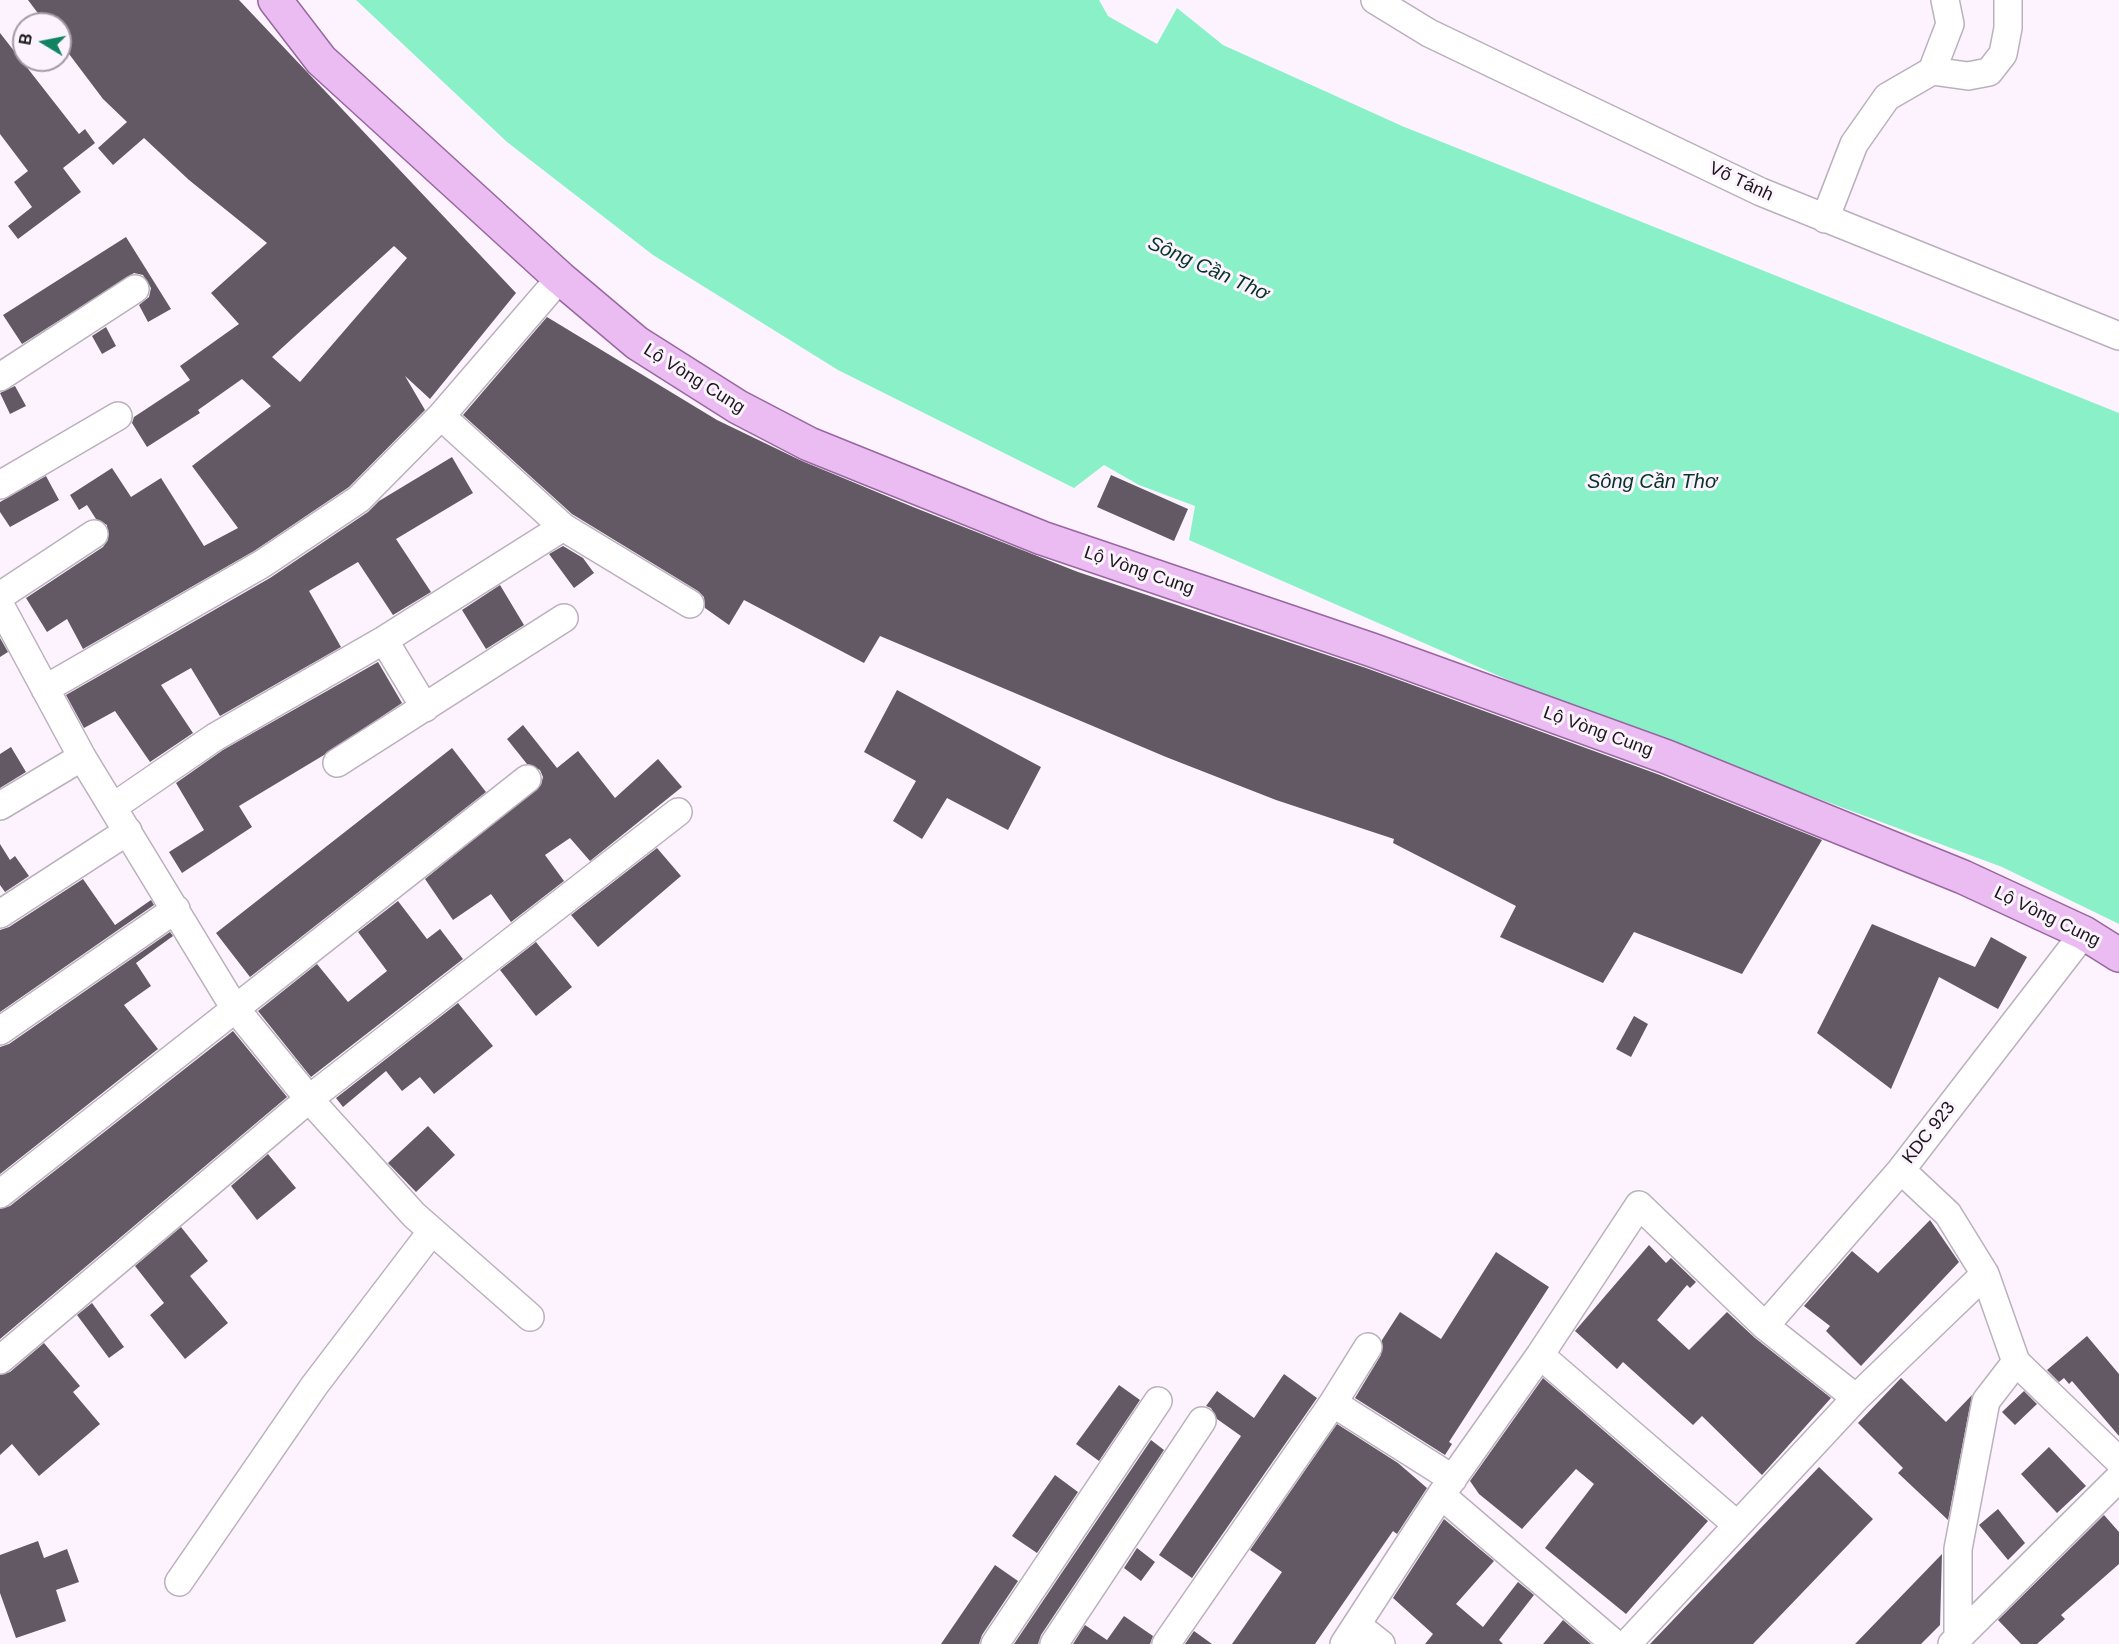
<!DOCTYPE html>
<html>
<head>
<meta charset="utf-8">
<style>
  body { margin:0 }
  #map { position:relative; width:2119px; height:1644px; overflow:hidden; background:#fcf3fe; font-family:Arial,sans-serif }
  canvas { display:block }
  .north { position:absolute; left:12px; top:12px; width:60px; height:60px; box-sizing:border-box; background:#fcf3fe; border:2px solid #a29ba3; border-radius:50%; rotate:280deg; font-size:16px; font-weight:700; line-height:24px; text-align:center; color:#1b171b }
  .north::after { content:''; display:block; margin:auto; width:21px; height:27px; background:#118361; clip-path:polygon(50% 0,100% 100%,50% 72%,0 100%) }
</style>
</head>
<body>
<div id="map">
<canvas width="2119" height="1644"></canvas>
<div class="north">B</div>
</div>
<script>
const ctx = document.querySelector('canvas').getContext('2d');
ctx.lineJoin = 'round';
function fill(path, color) {
  ctx.fillStyle = color;
  ctx.fill(path, 'evenodd');
}
function shape(rows) {
  const path = new Path2D();
  for (const r of rows) {
    path.moveTo(r[0], r[1]);
    for (let i = 2; i < r.length; i += 2) path.lineTo(r[i], r[i + 1]);
  }
  return path;
}
function trace(path, color, width, dash) {
  ctx.strokeStyle = color;
  ctx.lineWidth = width;
  ctx.lineCap = dash ? 'butt' : 'round';
  ctx.setLineDash(dash || []);
  ctx.stroke(path);
}
function drawText(font, color, halo, rows, align = 'center') {
  ctx.font = font + ' Arial,sans-serif';
  ctx.lineWidth = 6;
  ctx.setLineDash([]);
  ctx.textBaseline = 'middle';
  ctx.strokeStyle = halo;
  ctx.fillStyle = color;
  for (const [text, x, y, turn = 0] of rows) {
    ctx.save();
    ctx.translate(x, y);
    ctx.rotate((+turn || 0) * Math.PI / 180);
    ctx.textAlign = isNaN(turn) ? turn : align;
    if (halo) ctx.strokeText(text, 0, 0);
    ctx.fillText(text, 0, 0);
    ctx.restore();
  }
}
fill(shape([
  [356,0,1099,0,1108,16,1157,44,1177,8,1223,45,1402,126,2119,413,2119,924,2002,867,1556,701,1189,540,1195,506,1139,485,1104,465,1074,488,838,370,653,255,507,142]
]), '#8af0c7');
fill(shape([
  [28,0,239,0,516,293,430,399,405,376,425,410,349,487,254,551,83,649,67,619,47,632,26,598,103,547,108,540,107,525,96,519,87,505,79,510,70,495,112,468,131,497,161,478,204,546,238,528,192,466,271,406,242,379,198,410,200,413,147,447,132,423,134,417,190,380,180,366,239,324,211,293,267,243,189,180,144,138,113,165,98,148,127,122,103,99,60,42,60,24,46,24],
  [394,246,407,258,300,382,272,357],
  [0,33,79,134,85,129,95,143,63,168,81,192,18,239,8,226,32,207,14,182,28,171,0,134],
  [126,237,171,309,148,322,139,305,149,297,151,288,143,275,134,273,22,344,3,315],
  [547,317,717,420,802,461,913,507,1078,572,1366,668,1660,775,1822,840,1742,974,1634,932,1603,983,1500,937,1516,906,1393,843,1394,839,1276,800,1166,757,880,636,864,663,744,600,729,625,705,608,704,597,698,591,572,514,463,415],
  [106,327,116,346,102,354,92,336],
  [15,386,26,406,10,414,0,393],
  [452,457,473,493,396,539,431,592,393,615,358,562,309,591,341,647,220,716,191,668,161,685,193,733,150,762,115,711,84,728,66,695,270,578,368,512,379,501],
  [1111,475,1188,509,1174,541,1097,507],
  [46,476,59,500,10,527,0,512,0,502],
  [563,546,583,558,594,573,574,588,549,554],
  [500,585,524,625,486,649,462,610],
  [0,638,8,652,0,657],
  [378,662,402,703,324,755,239,806,252,827,182,873,169,852,204,830,176,783,223,750],
  [897,690,1041,767,1008,830,947,798,922,839,893,821,916,781,864,752],
  [523,725,557,768,578,751,615,798,658,759,682,787,590,861,570,838,545,855,564,881,511,922,491,894,453,920,425,879,541,785,543,777,540,770,527,764,507,739],
  [11,747,26,772,0,788,0,754],
  [452,748,486,792,250,977,216,933],
  [0,844,10,860,15,856,29,876,5,892,0,885],
  [657,848,681,876,598,947,571,915],
  [83,879,115,925,151,900,154,905,0,1012,0,930,9,927],
  [398,901,427,939,440,929,463,959,311,1077,258,1011,317,964,348,1002,387,971,358,932],
  [1872,924,1975,967,1991,937,2027,957,1998,1009,1939,977,1891,1089,1817,1033],
  [170,932,173,936,136,963,151,986,124,1005,158,1049,0,1174,0,1047,9,1044],
  [536,942,572,987,536,1016,500,970],
  [458,1003,493,1046,434,1094,420,1077,402,1091,386,1071,343,1107,336,1098],
  [1634,1016,1648,1024,1631,1057,1616,1049],
  [233,1031,287,1097,0,1339,0,1209,10,1206],
  [428,1126,455,1155,416,1192,388,1163],
  [268,1154,296,1188,257,1220,231,1186],
  [1930,1220,1959,1262,1861,1366,1826,1331,1830,1326,1804,1306,1852,1251,1878,1273],
  [181,1227,208,1261,190,1276,228,1323,185,1359,150,1315,164,1303,135,1266],
  [1649,1245,1666,1263,1671,1258,1696,1282,1690,1288,1687,1285,1657,1320,1689,1350,1727,1312,1755,1338,1831,1398,1762,1475,1702,1416,1693,1425,1623,1362,1617,1369,1575,1331],
  [1496,1252,1549,1287,1449,1442,1452,1444,1445,1455,1355,1398,1381,1355,1382,1340,1400,1312,1441,1339],
  [92,1303,124,1347,109,1358,77,1315],
  [2087,1336,2119,1374,2119,1436,2072,1381,2069,1384,2064,1378,2059,1382,2047,1370],
  [44,1343,80,1386,73,1392,100,1424,39,1476,12,1444,0,1455,0,1375,10,1372],
  [1284,1374,1317,1398,1192,1578,1159,1555,1241,1436,1217,1419,1211,1408,1206,1406,1217,1391,1254,1418],
  [1543,1378,1708,1521,1626,1614,1545,1548,1594,1484,1576,1469,1522,1529,1479,1494,1470,1481],
  [1901,1378,1946,1422,1972,1395,1948,1520,1898,1473,1903,1468,1858,1423],
  [1119,1385,1140,1400,1099,1461,1076,1444],
  [2024,1391,2037,1404,2015,1425,2002,1412],
  [1337,1424,1398,1463,1427,1488,1397,1534,1393,1531,1315,1644,1232,1644,1282,1572,1250,1550],
  [1151,1440,1164,1450,1041,1635,1038,1644,1014,1644],
  [2049,1447,2086,1486,2057,1513,2021,1474],
  [1819,1467,1873,1519,1753,1644,1650,1644],
  [1055,1475,1078,1492,1037,1553,1012,1536],
  [1998,1509,2025,1543,2008,1560,1979,1525],
  [2104,1515,2119,1532,2119,1564,2061,1615,2065,1619,2037,1644,2021,1644,1998,1620],
  [1444,1519,1494,1561,1456,1604,1483,1627,1518,1582,1534,1595,1499,1640,1503,1644,1425,1644,1433,1634,1393,1598],
  [38,1541,44,1558,67,1549,79,1582,56,1590,66,1621,16,1638,0,1593,0,1555],
  [1137,1548,1155,1562,1141,1581,1124,1568],
  [1942,1554,1940,1625,1921,1644,1855,1644],
  [995,1565,1018,1581,982,1635,979,1644,941,1644],
  [1124,1616,1153,1636,1150,1644,1073,1644,1085,1625,1107,1640],
  [1563,1620,1591,1644,1543,1644],
  [1194,1631,1212,1644,1185,1644]
]), '#635964');
const minor = shape([
  [1375,0,1429,33,1761,192,2119,336],
  [1932,71,1968,76,1989,72,2003,54,2008,28,2008,0],
  [1825,219,1854,144,1887,97,1932,71,1950,24,1945,0],
  [0,377,135,289],
  [441,416,563,527,690,604],
  [0,485,118,416],
  [0,596,94,534],
  [0,605,82,757,234,1007,309,1099,414,1215,530,1317],
  [384,640,425,708],
  [45,689,262,564,359,499,441,416,560,278],
  [337,763,564,618],
  [0,806,82,757],
  [113,807,215,737,384,640,563,527],
  [0,914,128,831],
  [0,1031,176,909],
  [1901,1170,1948,1214,1985,1274,2016,1362,2119,1461],
  [0,1194,527,779],
  [1765,1326,1901,1170,2084,933],
  [1540,1355,1736,1524],
  [0,1360,309,1099,678,812],
  [1333,1403,1453,1479],
  [1441,1495,1615,1644],
  [179,1582,314,1386,432,1231],
  [1357,1625,1381,1644],
  [1958,1638,1958,1549,1986,1401,2016,1362],
  [995,1644,1158,1401],
  [1054,1644,1202,1421],
  [1166,1644,1333,1403,1368,1347],
  [1344,1644,1441,1495,1540,1355,1639,1205,1765,1326,1856,1398],
  [1627,1644,1856,1398,1985,1274],
  [1952,1644,2119,1478]
]);
const major = shape([
  [275,0,321,60,560,278,637,343,738,407,809,444,1042,538,1372,650,1667,757,1963,877,2084,933,2119,955]
]);
trace(minor, '#bbb0bd', 30);
trace(major, '#9866a0', 36);
trace(minor, '#fff', 27);
trace(major, '#eabcf1', 33);
drawText('18px', '#1b171b', '#fcf3fe', [
  ["Võ Tánh",1741,182,25],
  ["Lộ Vòng Cung",694,379,32],
  ["Lộ Vòng Cung",1139,571,19],
  ["Lộ Vòng Cung",1598,732,20],
  ["Lộ Vòng Cung",2047,917,26],
  ["KDC 923",1929,1133,-52]
]);
drawText('italic 20px', '#053526', '#fcf3fe', [
  ["Sông Cần Thơ",1208,269,24],
  ["Sông Cần Thơ",1652,482]
]);
</script>
</body>
</html>
